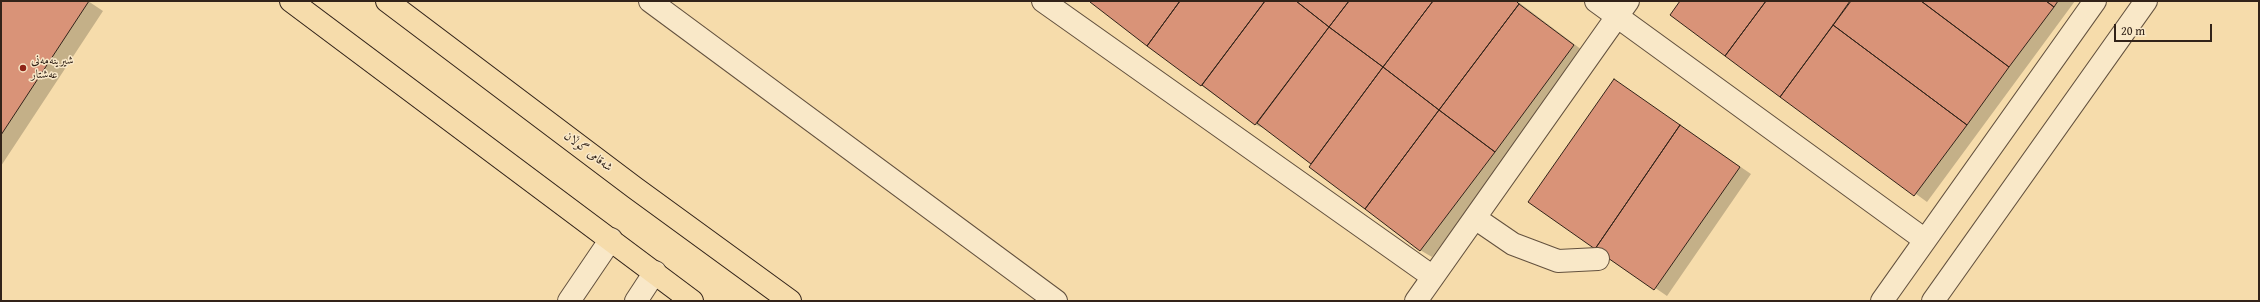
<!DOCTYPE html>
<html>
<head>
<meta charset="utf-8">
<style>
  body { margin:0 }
  #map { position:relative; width:2260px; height:302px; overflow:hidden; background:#f6dcab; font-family:"Gentium Book Plus",serif }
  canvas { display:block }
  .frame { position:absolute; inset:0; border:2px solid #322319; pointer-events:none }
  .scale { position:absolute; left:2114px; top:24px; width:98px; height:18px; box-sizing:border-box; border:2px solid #322319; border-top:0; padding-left:5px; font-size:12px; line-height:14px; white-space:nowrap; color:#322319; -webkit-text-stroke:3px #f9e8c8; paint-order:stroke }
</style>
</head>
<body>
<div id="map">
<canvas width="2260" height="302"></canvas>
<div class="frame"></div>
<div class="scale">20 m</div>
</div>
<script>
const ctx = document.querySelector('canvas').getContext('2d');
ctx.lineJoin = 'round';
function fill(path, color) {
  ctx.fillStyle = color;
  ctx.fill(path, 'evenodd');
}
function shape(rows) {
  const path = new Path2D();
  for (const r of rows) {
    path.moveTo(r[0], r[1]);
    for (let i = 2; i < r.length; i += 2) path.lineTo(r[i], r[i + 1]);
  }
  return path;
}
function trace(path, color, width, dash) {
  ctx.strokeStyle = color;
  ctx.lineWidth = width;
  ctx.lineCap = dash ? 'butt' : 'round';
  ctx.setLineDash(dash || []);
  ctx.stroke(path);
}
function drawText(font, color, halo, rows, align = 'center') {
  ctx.font = font + ' "Gentium Book Plus",Amiri,serif';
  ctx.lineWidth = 3;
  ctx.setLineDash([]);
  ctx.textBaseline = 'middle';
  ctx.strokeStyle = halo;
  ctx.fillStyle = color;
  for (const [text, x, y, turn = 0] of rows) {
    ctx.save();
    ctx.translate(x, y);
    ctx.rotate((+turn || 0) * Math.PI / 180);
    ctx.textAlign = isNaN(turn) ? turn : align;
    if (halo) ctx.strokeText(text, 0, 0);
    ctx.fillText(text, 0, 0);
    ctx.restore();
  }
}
fill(shape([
  [1,1,88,1,103,11,1,166],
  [1091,1,1517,1,1586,53,1432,257,1420,250,1268,130,1256,125,1202,86],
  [1681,1,2075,1,1927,202,1671,14],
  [1614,80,1751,174,1667,296,1530,202]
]), '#0003');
const building = shape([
  [1,1,89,1,1,135,1,1],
  [1091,1,1180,1,1147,46,1090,2,1091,1],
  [1180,1,1265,1,1201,86,1147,46,1180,1],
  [1265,1,1296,1,1329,27,1255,125,1202,85,1265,1],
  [1296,1,1349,1,1329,27,1296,1],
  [1349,1,1433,1,1383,67,1329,27,1349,1],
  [1433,1,1516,1,1519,4,1439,110,1383,67,1433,1],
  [1680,1,1766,1,1725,56,1670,15,1680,1],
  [1766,1,1851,1,1780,97,1725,56,1766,1],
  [1850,1,1921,1,2009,67,1967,125,1833,25,1850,1],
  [1921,1,2046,1,2054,7,2009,67,1921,1],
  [2046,1,2058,1,2054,7,2046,1],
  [1519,4,1574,45,1495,152,1439,110,1519,4],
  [1833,25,1967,125,1914,196,1780,97,1833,25],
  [1329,27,1383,67,1311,164,1257,123,1329,27],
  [1383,67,1439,110,1365,209,1309,167,1383,67],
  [1614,79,1680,125,1595,249,1528,202,1614,79],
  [1439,110,1495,152,1420,251,1365,209,1439,110],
  [1680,125,1740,167,1654,290,1595,249,1680,125]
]);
fill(building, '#d99378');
trace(building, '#322319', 1);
const minor = shape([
  [650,1,1056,301],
  [1043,1,1433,277],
  [1596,1,1925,240],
  [1475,218,1513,244,1558,261,1598,259],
  [569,301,611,239],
  [636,301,655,272],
  [1416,301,1628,1],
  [1882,301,2095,1],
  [1933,301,2146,1]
]);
const major = shape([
  [291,1,692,301],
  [387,1,635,188,790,301]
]);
trace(minor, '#63513e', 24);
trace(major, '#322319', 24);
trace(minor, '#f9e8c8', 22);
trace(major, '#f6dcab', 22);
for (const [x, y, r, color] of [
  [23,68,4,"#8f2418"]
]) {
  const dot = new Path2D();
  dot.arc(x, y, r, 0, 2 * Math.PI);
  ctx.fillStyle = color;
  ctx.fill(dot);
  trace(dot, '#f9e8c8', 1.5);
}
drawText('12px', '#322319', '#f9e8c8', [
  ["شیرینەمەنی",31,61],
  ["عەشتار",31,75]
], 'left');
drawText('12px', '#322319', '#f9e8c8', [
  ["شەقامی گوڵان",588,152,37]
]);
</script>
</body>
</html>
